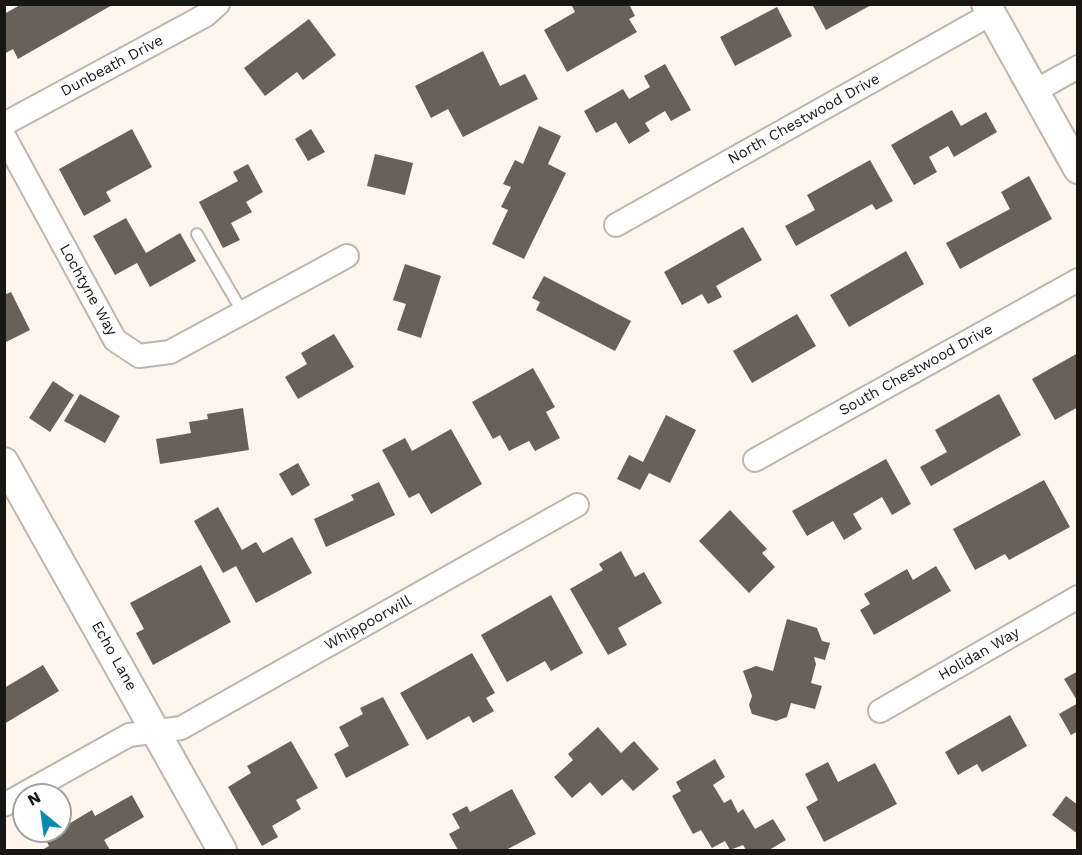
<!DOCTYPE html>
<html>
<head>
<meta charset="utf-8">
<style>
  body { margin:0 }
  #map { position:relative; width:1082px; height:855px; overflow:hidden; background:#fef6ec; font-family:"Work Sans",sans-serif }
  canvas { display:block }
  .frame { position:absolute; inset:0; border:6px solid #181612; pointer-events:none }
  .north { position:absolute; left:12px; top:783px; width:60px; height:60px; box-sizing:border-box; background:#fff; border:2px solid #a3a2a0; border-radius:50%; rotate:331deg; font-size:16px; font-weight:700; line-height:24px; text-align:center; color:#181612 }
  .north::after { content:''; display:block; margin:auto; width:21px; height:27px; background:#0989ab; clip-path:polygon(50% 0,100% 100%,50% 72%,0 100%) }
</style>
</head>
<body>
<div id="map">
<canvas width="1082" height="855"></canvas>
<div class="frame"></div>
<div class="north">N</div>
</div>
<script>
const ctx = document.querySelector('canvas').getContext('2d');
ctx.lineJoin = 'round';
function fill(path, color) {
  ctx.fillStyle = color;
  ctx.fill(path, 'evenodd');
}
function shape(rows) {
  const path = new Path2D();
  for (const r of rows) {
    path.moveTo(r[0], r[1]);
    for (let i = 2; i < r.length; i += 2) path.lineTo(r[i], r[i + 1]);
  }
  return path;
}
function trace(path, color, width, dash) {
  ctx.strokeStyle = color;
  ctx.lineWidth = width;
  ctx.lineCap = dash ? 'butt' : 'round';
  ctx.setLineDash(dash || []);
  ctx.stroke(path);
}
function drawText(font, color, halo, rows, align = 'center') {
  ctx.font = font + ' "Work Sans",sans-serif';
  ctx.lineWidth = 6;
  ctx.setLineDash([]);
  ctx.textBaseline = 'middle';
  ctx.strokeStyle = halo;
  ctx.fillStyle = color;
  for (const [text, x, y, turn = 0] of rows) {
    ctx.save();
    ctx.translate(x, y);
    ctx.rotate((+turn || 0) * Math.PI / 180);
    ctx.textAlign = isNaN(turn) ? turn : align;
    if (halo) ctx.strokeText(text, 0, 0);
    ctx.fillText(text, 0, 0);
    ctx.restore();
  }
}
fill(shape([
  [22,4,114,4,18,59,13,49,4,54,4,14],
  [571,4,629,4,635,16,629,19,637,32,567,72,544,30,575,12],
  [812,4,873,4,826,30],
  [777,7,792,36,735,66,720,37],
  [309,19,336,55,303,80,297,72,265,96,244,68],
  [483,51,500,86,525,74,538,99,463,137,448,109,431,118,415,86],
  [665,64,691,110,671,121,665,111,645,123,650,131,629,144,616,122,596,133,584,111,623,89,629,99,650,87,644,76],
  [952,110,961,126,986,112,997,132,954,157,948,146,929,157,937,172,914,185,891,145],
  [539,126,561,136,548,164,566,173,524,259,492,244,508,210,501,207,511,187,503,184,515,160,523,164],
  [132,129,152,167,106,192,111,201,84,216,59,169],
  [311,129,325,152,308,161,295,139],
  [375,154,413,163,405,195,367,186],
  [870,160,893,201,876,210,872,204,796,246,785,226,815,210,807,195],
  [248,164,263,192,246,202,252,212,231,223,240,240,223,248,199,202,238,181,233,172],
  [1029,176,1052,219,960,269,946,243,1010,209,1001,192],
  [126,218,146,253,180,233,196,261,150,287,137,263,115,275,93,236],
  [743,227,762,260,716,286,722,297,708,304,702,294,682,305,664,272],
  [906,251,924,284,849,327,830,295],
  [405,264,441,276,421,338,397,330,406,304,393,300],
  [544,276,631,321,615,351,536,310,540,302,532,298],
  [11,292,30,330,6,342,4,295],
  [797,314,816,346,752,383,733,351],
  [334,334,354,367,298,399,285,377,307,364,301,353],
  [1078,353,1078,407,1055,420,1032,379],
  [533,368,555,407,546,412,560,438,535,451,529,441,509,451,500,435,493,439,472,402],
  [53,381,74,395,50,432,29,418],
  [80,394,120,416,105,443,64,421],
  [999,394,1021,435,931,486,920,467,947,452,935,430],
  [243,408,249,450,160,464,156,439,191,433,189,422,208,419,207,414],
  [666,415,696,430,670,483,649,473,640,490,617,479,629,455,643,462],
  [451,429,482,484,431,514,419,493,409,498,382,450,405,438,412,451],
  [886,459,911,504,892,515,882,497,853,514,862,529,844,540,833,521,807,536,792,511],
  [298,463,310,485,292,496,279,474],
  [1044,480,1070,527,1009,560,1005,554,975,570,953,529],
  [379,482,395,515,326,547,314,519,354,500,351,495],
  [218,507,242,550,256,542,263,553,292,537,312,573,256,603,236,566,223,573,194,521],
  [730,510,767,549,762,553,775,567,749,593,699,541],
  [621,551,635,577,644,572,662,603,618,628,627,645,608,655,570,589,603,570,599,564],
  [201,565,231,622,153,665,136,633,144,629,130,603],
  [936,566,951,591,874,635,860,610,870,604,864,594,907,569,913,580],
  [551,595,583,653,551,671,545,661,507,682,481,635],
  [787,619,817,628,822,641,830,643,825,660,814,657,816,664,811,683,822,686,815,709,791,703,787,717,776,721,752,714,749,705,752,696,743,671,756,666,773,671],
  [472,653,495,693,486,698,494,711,473,723,469,716,427,740,400,693],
  [43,665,59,691,4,724,4,688],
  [1078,671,1078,702,1064,679],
  [383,697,409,745,346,778,334,754,349,746,339,727,363,714,360,708],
  [1078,703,1078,731,1071,735,1059,714],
  [1010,715,1027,746,982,772,977,764,958,775,945,752],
  [598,727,621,753,634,741,659,769,633,791,622,779,602,796,590,782,572,798,554,777,573,760,568,754],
  [291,741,318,788,296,800,301,809,272,826,278,837,262,846,228,787,251,773,247,766],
  [715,759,725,777,713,785,724,803,731,799,738,813,743,809,755,829,773,819,786,840,769,850,746,850,743,845,730,850,725,841,712,848,701,830,693,834,672,796,681,791,676,782],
  [828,762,838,782,875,763,897,804,824,842,806,807,818,800,805,774],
  [512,789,536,834,506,850,458,850,449,834,460,828,452,814,467,806,470,812],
  [132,795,144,817,104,840,110,850,42,850,49,846,45,838,92,810,95,816],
  [1066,796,1078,805,1078,834,1052,815]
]), '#686159');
const service = shape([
  [197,234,243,313]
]);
const minor = shape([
  [1035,91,1078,67],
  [4,124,206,15,218,4],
  [4,136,115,340,139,356,170,352,347,256],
  [616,225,991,14],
  [755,460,1078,280],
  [880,711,1078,597],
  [4,805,129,735,181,728,577,505]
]);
const tertiary = shape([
  [986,4,1078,169],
  [4,462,222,850]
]);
trace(service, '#bdb6ac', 14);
trace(minor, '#bdb6ac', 26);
trace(tertiary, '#bdb6ac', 32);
trace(service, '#fff', 10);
trace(minor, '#fff', 22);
trace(tertiary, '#fff', 28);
drawText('15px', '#181612', '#fff', [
  ["Dunbeath Drive",112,66,-28],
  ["North Chestwood Drive",804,119,-29],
  ["Lochtyne Way",88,290,61],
  ["South Chestwood Drive",916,370,-29],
  ["Whippoorwill",368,623,-29],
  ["Holidan Way",979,654,-30],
  ["Echo Lane",114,656,61]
]);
</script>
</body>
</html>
